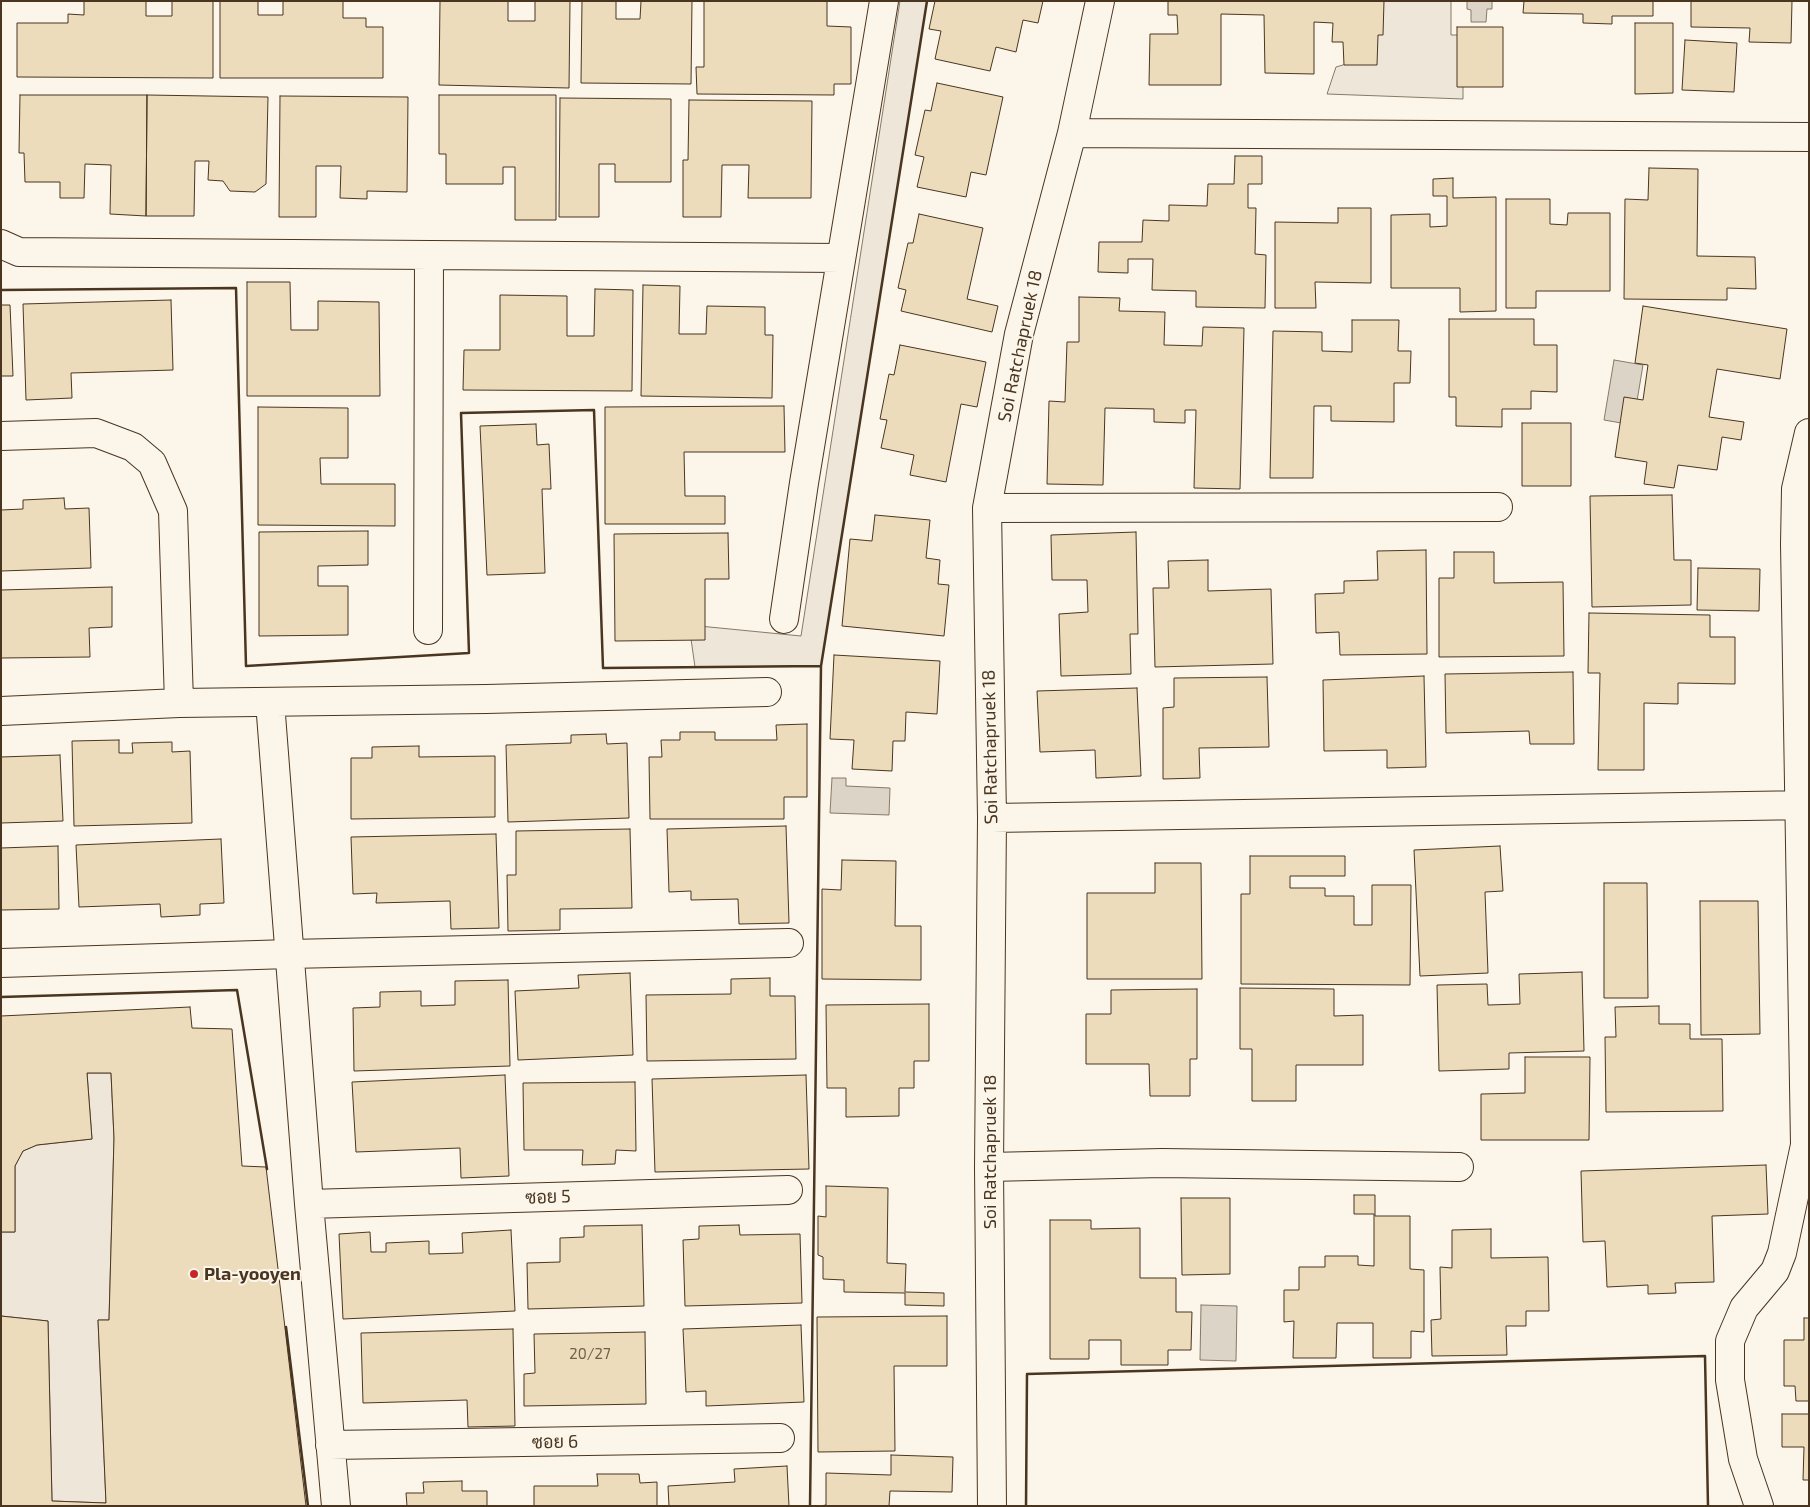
<!DOCTYPE html>
<html>
<head>
<meta charset="utf-8">
<style>
  body { margin:0 }
  #map { position:relative; width:1810px; height:1507px; overflow:hidden; background:#fbf6e9; font-family:"Exo 2",sans-serif }
  canvas { display:block }
  .frame { position:absolute; inset:0; border:2px solid #4a3520; pointer-events:none }
</style>
</head>
<body>
<div id="map">
<canvas width="1810" height="1507"></canvas>
<div class="frame"></div>
</div>
<script>
const ctx = document.querySelector('canvas').getContext('2d');
ctx.lineJoin = 'round';
function fill(path, color) {
  ctx.fillStyle = color;
  ctx.fill(path, 'evenodd');
}
function shape(rows) {
  const path = new Path2D();
  for (const r of rows) {
    path.moveTo(r[0], r[1]);
    for (let i = 2; i < r.length; i += 2) path.lineTo(r[i], r[i + 1]);
  }
  return path;
}
function trace(path, color, width, dash) {
  ctx.strokeStyle = color;
  ctx.lineWidth = width;
  ctx.lineCap = dash ? 'butt' : 'round';
  ctx.setLineDash(dash || []);
  ctx.stroke(path);
}
function drawText(font, color, halo, rows, align = 'center') {
  ctx.font = font + ' "Exo 2",Sarabun,sans-serif';
  ctx.lineWidth = 4;
  ctx.setLineDash([]);
  ctx.textBaseline = 'middle';
  ctx.strokeStyle = halo;
  ctx.fillStyle = color;
  for (const [text, x, y, turn = 0] of rows) {
    ctx.save();
    ctx.translate(x, y);
    ctx.rotate((+turn || 0) * Math.PI / 180);
    ctx.textAlign = isNaN(turn) ? turn : align;
    if (halo) ctx.strokeText(text, 0, 0);
    ctx.fillText(text, 0, 0);
    ctx.restore();
  }
}
const green = shape([
  [900,1,927,1,821,666,695,667,689,625,801,636,900,1],
  [1368,1,1451,1,1451,35,1463,35,1463,99,1327,94,1336,67,1367,58,1368,1],
  [87,1073,111,1073,114,1138,109,1320,98,1320,106,1503,52,1501,48,1321,1,1316,1,1232,15,1232,15,1166,23,1151,37,1145,92,1139,87,1073]
]);
fill(green, '#ede6d9');
trace(green, '#887966', 1);
const water = shape([
  [1467,1,1492,1,1492,9,1487,9,1486,22,1471,22,1471,10,1467,9,1467,1],
  [1614,360,1643,365,1633,425,1604,420,1614,360],
  [832,778,846,778,846,786,890,788,889,815,830,813,832,778],
  [1201,1305,1237,1306,1236,1361,1200,1360,1201,1305]
]);
fill(water, '#dcd4c6');
trace(water, '#887966', 1);
const building = shape([
  [84,1,146,1,146,16,172,16,172,1,213,1,213,78,17,77,17,23,68,23,68,14,84,15,84,1],
  [220,1,258,1,258,15,283,15,283,1,343,1,343,18,366,18,366,27,383,27,383,78,220,78,220,1],
  [440,1,508,1,508,21,535,21,535,1,570,1,569,88,439,85,440,1],
  [582,1,616,1,616,19,640,19,641,1,692,1,691,84,581,83,582,1],
  [704,1,827,1,827,26,851,27,851,84,834,84,834,95,697,94,696,67,704,67,704,1],
  [935,1,1043,1,1038,23,1023,20,1016,52,996,47,990,71,935,59,941,31,929,29,935,1],
  [1168,1,1384,1,1383,35,1378,35,1377,65,1344,65,1343,42,1332,42,1333,23,1314,22,1314,74,1265,73,1264,15,1221,14,1221,85,1149,85,1150,34,1178,34,1177,15,1168,15,1168,1],
  [1524,1,1653,1,1653,16,1612,16,1612,24,1583,23,1583,14,1523,13,1524,1],
  [1691,1,1792,1,1791,43,1749,42,1750,28,1691,27,1691,1],
  [1635,23,1673,23,1673,93,1635,94,1635,23],
  [1457,27,1503,27,1503,87,1457,87,1457,27],
  [1685,40,1737,43,1734,92,1682,90,1685,40],
  [937,83,1003,97,986,175,971,172,966,197,917,187,924,157,915,155,925,110,931,111,937,83],
  [20,95,147,95,146,216,110,214,111,165,85,164,84,198,60,198,60,182,25,182,24,153,19,153,20,95],
  [147,95,268,97,266,184,255,192,230,191,223,181,208,180,209,161,195,161,194,216,146,216,147,95],
  [439,95,556,95,556,220,515,220,515,167,503,167,503,184,446,184,446,154,439,154,439,95],
  [280,96,408,97,407,192,367,191,367,199,340,198,341,166,316,166,316,217,279,217,280,96],
  [560,98,671,99,671,182,615,182,615,164,599,164,599,217,559,217,560,98],
  [689,100,812,101,811,198,748,198,749,165,722,165,721,217,683,217,683,160,688,160,689,100],
  [1235,156,1262,156,1262,184,1248,184,1248,208,1256,208,1255,254,1266,255,1265,308,1196,307,1196,291,1152,290,1153,259,1128,259,1128,273,1098,272,1099,242,1142,242,1143,220,1169,221,1169,205,1207,206,1208,184,1234,184,1235,156],
  [1649,168,1698,169,1697,256,1755,257,1756,289,1727,288,1727,300,1624,299,1625,199,1648,200,1649,168],
  [1453,178,1453,198,1496,197,1496,311,1460,312,1460,288,1391,288,1391,215,1430,214,1430,227,1447,226,1447,196,1433,196,1433,179,1453,178],
  [1506,199,1550,199,1550,224,1567,225,1568,213,1610,213,1610,291,1536,291,1536,308,1506,308,1506,199],
  [1338,208,1371,208,1371,283,1315,282,1316,308,1275,308,1275,222,1338,223,1338,208],
  [919,214,983,228,967,299,998,306,992,332,901,311,906,290,898,288,908,243,913,243,919,214],
  [247,282,290,282,291,330,318,330,318,301,379,302,380,396,247,396,247,282],
  [643,285,680,286,679,334,706,334,707,306,765,307,765,335,773,335,772,398,641,396,643,285],
  [595,289,633,290,632,391,463,390,464,350,500,350,500,295,567,296,567,336,594,336,595,289],
  [1079,297,1120,298,1119,311,1165,312,1164,345,1202,346,1203,327,1244,328,1240,489,1194,488,1196,410,1185,410,1185,423,1154,422,1154,409,1105,408,1103,485,1047,484,1049,401,1065,402,1067,342,1079,342,1079,297],
  [171,300,173,370,71,373,72,398,26,400,23,304,171,300],
  [1,305,10,305,13,376,1,376,1,305],
  [1643,306,1787,329,1780,379,1717,369,1709,417,1744,422,1741,440,1722,437,1717,470,1678,465,1674,488,1644,484,1647,462,1615,457,1624,397,1643,400,1648,365,1635,363,1643,306],
  [1449,319,1534,319,1534,345,1557,345,1557,392,1531,391,1531,409,1502,409,1502,427,1456,426,1456,397,1449,397,1449,319],
  [1352,320,1399,320,1398,351,1411,351,1410,383,1394,383,1394,422,1331,421,1331,406,1314,406,1313,478,1270,478,1273,331,1322,332,1322,351,1352,352,1352,320],
  [900,345,986,362,977,407,961,404,946,482,910,475,914,455,881,448,887,420,880,419,889,374,894,375,900,345],
  [784,406,785,452,684,452,685,496,725,496,725,524,605,524,605,407,784,406],
  [258,407,348,408,348,458,320,458,321,484,395,484,395,526,258,525,258,407],
  [1522,423,1571,423,1571,486,1522,486,1522,423],
  [536,424,537,445,549,444,551,489,542,489,545,573,487,575,480,426,536,424],
  [1672,495,1674,560,1691,560,1691,605,1592,607,1590,496,1672,495],
  [64,498,65,509,89,508,91,568,1,571,1,510,23,509,23,500,64,498],
  [875,515,930,520,926,558,940,560,938,584,949,585,944,636,842,626,850,539,872,541,875,515],
  [368,531,368,565,318,566,318,586,348,586,348,635,259,636,259,532,368,531],
  [1136,532,1138,634,1130,634,1131,674,1061,676,1059,614,1088,612,1087,580,1052,580,1051,535,1136,532],
  [728,533,729,579,705,579,705,640,615,641,614,534,728,533],
  [1426,550,1427,654,1340,655,1339,632,1316,633,1315,594,1344,593,1344,581,1378,580,1377,551,1426,550],
  [1454,552,1494,552,1494,583,1563,582,1564,656,1439,657,1439,578,1454,578,1454,552],
  [1208,560,1208,591,1271,589,1273,664,1155,667,1153,588,1169,588,1168,561,1208,560],
  [1698,568,1760,569,1759,611,1697,610,1698,568],
  [112,587,112,627,89,628,90,657,1,658,1,590,112,587],
  [1589,613,1710,615,1710,637,1735,637,1735,684,1678,683,1678,704,1644,703,1644,770,1598,770,1600,673,1588,673,1589,613],
  [834,655,940,661,937,714,906,712,905,741,893,741,892,771,852,769,854,740,830,739,834,655],
  [1573,672,1574,744,1530,744,1529,731,1446,733,1445,674,1573,672],
  [1424,676,1426,767,1387,768,1387,750,1324,751,1323,680,1424,676],
  [1267,677,1269,747,1199,748,1200,778,1163,779,1163,708,1174,707,1174,678,1267,677],
  [1137,688,1141,776,1096,778,1095,750,1040,752,1037,691,1137,688],
  [807,724,807,797,784,797,784,819,650,819,649,757,662,757,661,740,680,740,680,732,715,732,715,740,777,740,776,725,807,724],
  [606,734,607,744,627,743,629,818,508,822,506,745,571,743,571,735,606,734],
  [119,740,119,753,133,753,132,743,172,742,172,752,190,751,192,823,74,826,72,741,119,740],
  [419,746,419,757,495,756,495,817,351,819,351,758,372,758,372,747,419,746],
  [60,755,63,821,1,823,1,757,60,755],
  [786,826,789,923,739,924,738,899,691,900,691,891,669,892,667,829,786,826],
  [630,829,632,908,560,909,560,930,508,931,507,875,516,875,516,831,630,829],
  [496,834,499,928,451,929,450,901,376,903,377,893,353,894,351,837,496,834],
  [221,839,224,903,200,904,200,915,161,917,160,904,79,907,76,845,221,839],
  [58,846,59,909,1,910,1,848,58,846],
  [1500,846,1503,891,1485,892,1488,973,1420,976,1414,850,1500,846],
  [1250,856,1345,856,1345,876,1290,876,1290,888,1325,888,1325,896,1354,896,1354,925,1372,925,1372,885,1411,885,1410,985,1241,984,1241,894,1250,894,1250,856],
  [842,860,896,861,895,926,921,926,921,980,822,979,822,889,841,890,842,860],
  [1155,863,1201,863,1202,979,1087,979,1087,893,1155,893,1155,863],
  [1604,883,1647,883,1648,998,1604,998,1604,883],
  [1700,901,1758,901,1760,1034,1701,1035,1700,901],
  [1582,972,1584,1051,1509,1053,1509,1069,1439,1071,1437,985,1487,984,1488,1005,1520,1004,1519,974,1582,972],
  [630,973,633,1055,518,1060,515,991,579,988,578,975,630,973],
  [770,978,770,996,795,996,796,1059,647,1061,646,995,731,994,731,979,770,978],
  [508,980,510,1066,354,1071,353,1008,380,1007,380,992,421,991,421,1006,455,1005,455,981,508,980],
  [1240,988,1334,989,1334,1016,1363,1015,1363,1065,1296,1065,1296,1101,1252,1101,1252,1049,1240,1049,1240,988],
  [1197,989,1197,1059,1190,1059,1190,1096,1150,1096,1149,1064,1086,1064,1086,1014,1111,1014,1111,990,1197,989],
  [929,1004,929,1061,914,1061,914,1088,899,1088,899,1116,846,1117,846,1088,827,1088,826,1005,929,1004],
  [1659,1006,1659,1024,1690,1024,1690,1039,1722,1039,1723,1111,1606,1112,1605,1037,1616,1037,1615,1007,1659,1006],
  [190,1007,192,1028,232,1029,242,1166,266,1167,306,1506,1,1506,1,1316,48,1321,52,1501,106,1503,98,1320,109,1320,114,1138,111,1073,87,1073,92,1139,37,1145,23,1151,15,1166,15,1232,1,1232,1,1016,190,1007],
  [1525,1057,1590,1057,1589,1140,1481,1140,1481,1094,1525,1093,1525,1057],
  [505,1075,509,1176,461,1178,460,1148,356,1152,352,1082,505,1075],
  [806,1075,809,1169,655,1172,652,1079,806,1075],
  [635,1082,636,1151,616,1150,615,1164,582,1165,583,1150,524,1150,523,1083,635,1082],
  [1766,1165,1768,1214,1712,1216,1714,1282,1675,1283,1676,1293,1648,1294,1648,1285,1607,1287,1605,1241,1583,1242,1581,1171,1766,1165],
  [826,1186,888,1188,887,1263,906,1264,905,1292,944,1293,944,1306,905,1305,905,1293,844,1292,844,1280,823,1279,823,1257,818,1255,818,1216,826,1217,826,1186],
  [1354,1195,1375,1195,1375,1216,1410,1216,1410,1269,1424,1270,1424,1332,1411,1331,1411,1358,1373,1358,1373,1323,1337,1323,1336,1358,1293,1358,1294,1321,1284,1322,1284,1290,1299,1290,1299,1267,1325,1267,1325,1256,1358,1256,1358,1265,1374,1266,1374,1214,1354,1214,1354,1195],
  [1181,1198,1230,1198,1230,1274,1182,1275,1181,1198],
  [1050,1220,1091,1220,1091,1229,1140,1228,1140,1278,1176,1278,1176,1312,1192,1312,1191,1350,1168,1350,1168,1365,1121,1365,1121,1340,1089,1340,1089,1359,1050,1359,1050,1220],
  [642,1225,644,1306,528,1309,527,1263,560,1262,560,1238,584,1237,584,1226,642,1225],
  [739,1225,740,1235,800,1234,802,1303,685,1306,683,1240,699,1239,699,1226,739,1225],
  [1491,1229,1491,1258,1548,1257,1549,1311,1526,1311,1526,1326,1506,1326,1507,1355,1432,1356,1431,1320,1441,1319,1440,1267,1452,1268,1452,1230,1491,1229],
  [511,1230,515,1311,343,1319,339,1234,370,1232,371,1252,386,1252,386,1243,429,1241,429,1254,463,1253,462,1233,511,1230],
  [947,1316,947,1366,894,1366,895,1451,818,1452,817,1317,947,1316],
  [1804,1318,1809,1318,1809,1401,1796,1401,1795,1386,1784,1386,1784,1340,1804,1340,1804,1318],
  [801,1325,804,1402,706,1406,706,1391,686,1392,683,1329,801,1325],
  [513,1329,515,1426,468,1427,467,1400,363,1403,361,1333,513,1329],
  [645,1332,646,1404,524,1406,524,1374,535,1373,534,1334,645,1332],
  [1782,1414,1809,1414,1809,1480,1803,1480,1804,1447,1782,1447,1782,1414],
  [891,1455,953,1457,952,1492,890,1491,889,1506,820,1506,826,1505,826,1473,891,1475,891,1455],
  [787,1466,789,1506,669,1506,668,1486,735,1482,734,1469,787,1466],
  [597,1474,639,1474,640,1483,657,1482,657,1506,534,1506,534,1486,598,1486,597,1474],
  [462,1481,462,1491,487,1491,487,1506,407,1506,406,1493,424,1493,423,1482,462,1481]
]);
fill(building, '#ecdcbc');
trace(building, '#4a3520', 1);
const minor = shape([
  [1072,133,1809,137],
  [1,244,19,252,841,258],
  [1,436,96,433,133,447,152,463,173,511,179,703],
  [987,508,1498,507],
  [784,619,804,483,884,1],
  [428,630,429,255],
  [270,702,309,1204,336,1506],
  [1,711,179,703,486,699,767,692],
  [992,818,1809,805],
  [1,963,289,954,789,943],
  [989,1167,1162,1163,1459,1167],
  [309,1204,788,1190],
  [330,1445,780,1438],
  [992,1506,989,1167,992,818,987,508,1019,334,1072,133,1100,1],
  [1759,1506,1743,1459,1730,1380,1730,1341,1744,1308,1775,1271,1782,1253,1805,1145,1795,544,1796,489,1809,433]
]);
trace(minor, '#4a3520', 30);
trace(minor, '#fbf6e9', 28);
trace(shape([
  [1,290,236,288,246,666,469,653,461,413,594,410,603,668,821,666],
  [1,997,237,990,267,1169],
  [286,1327,308,1506],
  [810,1506,821,666,927,1],
  [1026,1506,1027,1374,1705,1356,1708,1506]
]), '#4a3520', 2.5);
for (const [x, y, r, color] of [
  [194,1274,5,"#c62828"]
]) {
  const dot = new Path2D();
  dot.arc(x, y, r, 0, 2 * Math.PI);
  ctx.fillStyle = color;
  ctx.fill(dot);
  trace(dot, '#fbf6e9', 2);
}
drawText('15px', '#725f47', null, [
  ["20/27",590,1354]
]);
drawText('18px', '#4a3520', '#fbf6e9', [
  ["Soi Ratchapruek 18",1020,346,-78],
  ["Soi Ratchapruek 18",990,747,-91],
  ["Soi Ratchapruek 18",990,1152,-90],
  ["ซอย 5",548,1197,-2],
  ["ซอย 6",555,1442,-1]
]);
drawText('bold 18px', '#4a3520', '#fbf6e9', [
  ["Pla-yooyen",204,1274]
], 'left');
</script>
</body>
</html>
